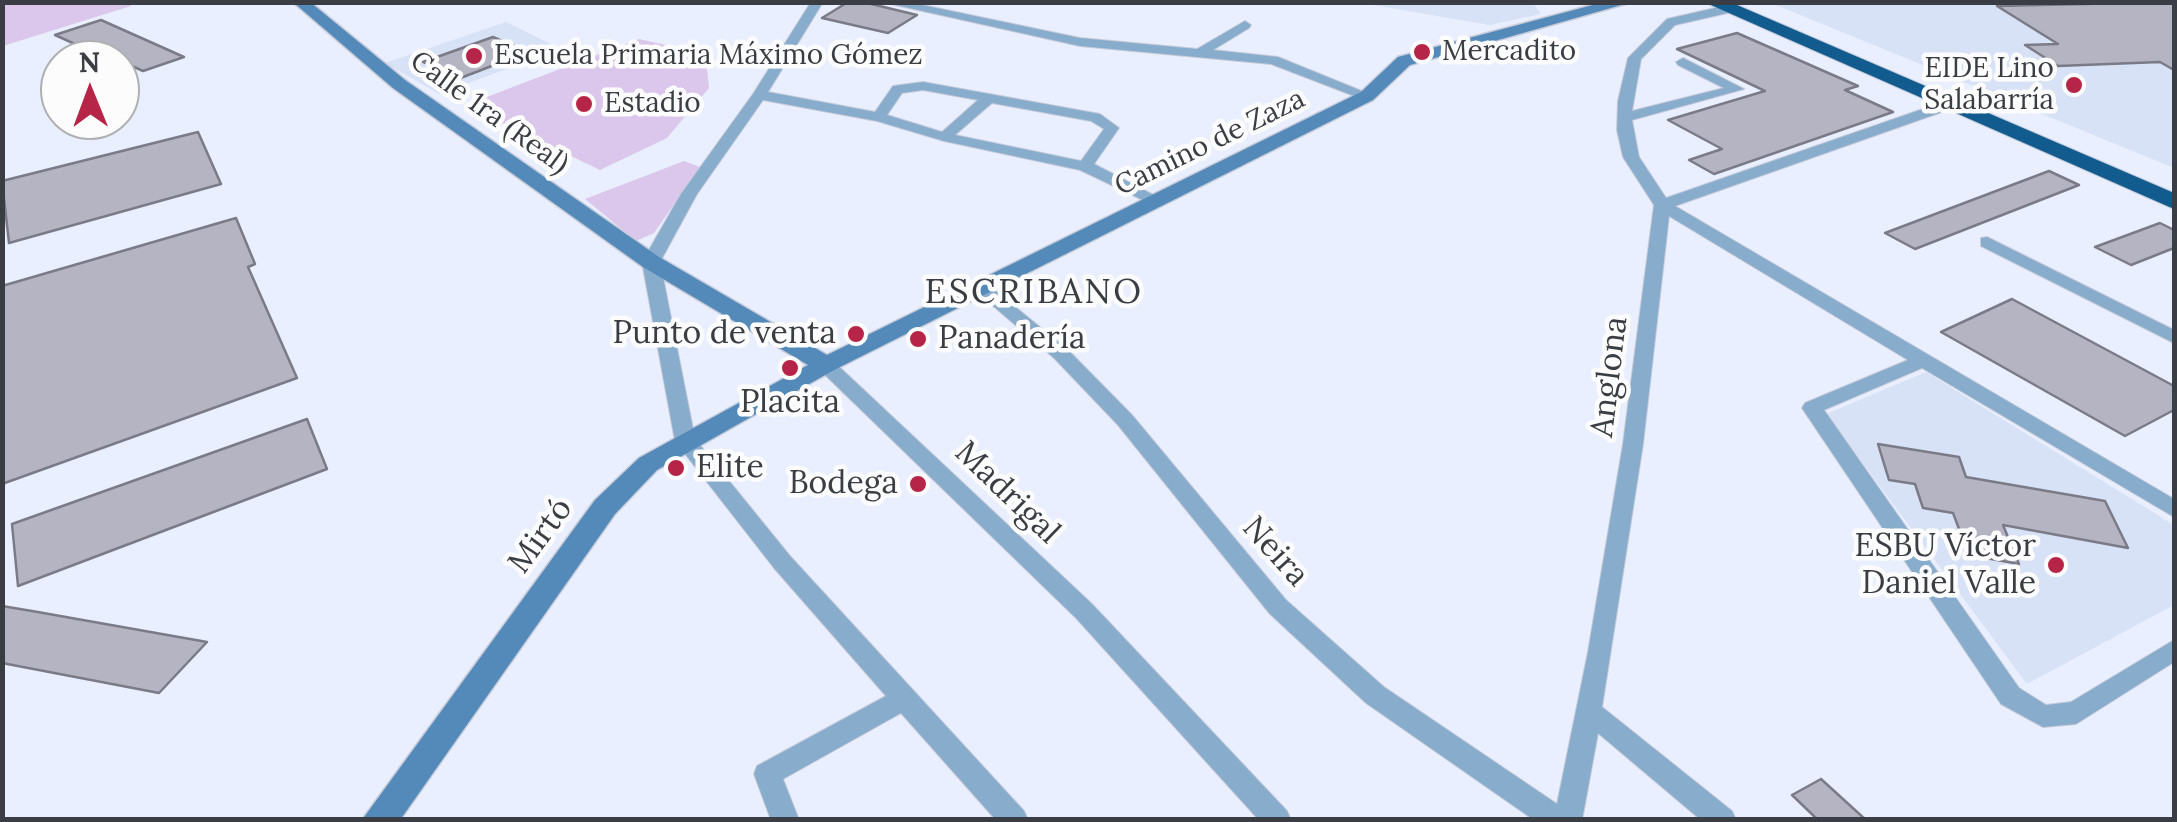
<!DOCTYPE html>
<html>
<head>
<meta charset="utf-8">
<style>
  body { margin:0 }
  #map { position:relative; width:2177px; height:822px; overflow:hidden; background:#e9effe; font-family:Lora,serif }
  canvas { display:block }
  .frame { position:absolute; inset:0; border:5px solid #3a3d43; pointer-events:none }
  .north { position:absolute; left:40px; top:40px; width:100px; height:100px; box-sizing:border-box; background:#fcfcfc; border:2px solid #aeb0b2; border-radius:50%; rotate:359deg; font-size:28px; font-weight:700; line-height:40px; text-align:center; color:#3a3d43 }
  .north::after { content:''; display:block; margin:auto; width:35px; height:45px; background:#b62547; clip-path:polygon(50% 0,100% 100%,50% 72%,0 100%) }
</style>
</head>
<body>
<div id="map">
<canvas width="2177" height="822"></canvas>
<div class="frame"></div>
<div class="north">N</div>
</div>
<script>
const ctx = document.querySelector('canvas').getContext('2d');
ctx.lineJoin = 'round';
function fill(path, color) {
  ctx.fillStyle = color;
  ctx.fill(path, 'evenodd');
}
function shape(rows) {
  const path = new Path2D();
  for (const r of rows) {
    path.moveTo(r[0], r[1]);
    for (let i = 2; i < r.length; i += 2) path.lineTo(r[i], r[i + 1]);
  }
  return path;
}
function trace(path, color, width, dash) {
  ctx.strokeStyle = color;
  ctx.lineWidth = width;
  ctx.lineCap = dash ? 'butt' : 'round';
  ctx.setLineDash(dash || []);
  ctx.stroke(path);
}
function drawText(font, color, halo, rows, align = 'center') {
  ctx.font = font + ' Lora,serif';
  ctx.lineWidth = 9;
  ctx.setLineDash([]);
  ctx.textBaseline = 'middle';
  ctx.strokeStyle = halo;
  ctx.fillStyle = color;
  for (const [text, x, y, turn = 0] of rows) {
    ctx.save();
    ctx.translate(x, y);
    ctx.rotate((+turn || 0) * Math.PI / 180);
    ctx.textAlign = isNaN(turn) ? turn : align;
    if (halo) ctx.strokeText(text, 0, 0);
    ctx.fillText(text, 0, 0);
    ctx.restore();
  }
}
fill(shape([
  [1361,3,1533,3,1541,14,1490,25],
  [1771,3,2174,3,2174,168],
  [506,22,561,49,439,94,385,63],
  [1926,372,2174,525,2174,605,2027,684,1826,414]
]), '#d8e2f7');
fill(shape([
  [126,2,131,6,3,46,3,3],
  [639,39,693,51,707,69,709,88,667,138,600,170,471,108,476,101],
  [684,161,700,167,654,233,636,241,585,199]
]), '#dbc7ec');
const building = shape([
  [848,2,863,2,917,15,888,33,822,18,848,2],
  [2174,2,2174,70,2160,62,2058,66,2025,45,2058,44,1997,6,2174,2],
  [101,20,184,57,143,71,132,66,120,70,120,60,110,60,55,35,101,20],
  [1737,33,1858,86,1845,90,1893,112,1714,174,1689,160,1722,149,1668,120,1765,91,1677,49,1737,33],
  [493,37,528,52,458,79,423,62,493,37],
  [198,132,221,184,9,243,2,181,198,132],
  [2049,171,2079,185,1915,249,1885,233,2049,171],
  [236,218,255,264,248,267,297,378,2,484,2,286,236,218],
  [2160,223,2174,230,2174,248,2131,265,2095,247,2160,223],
  [2012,299,2174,386,2174,410,2125,436,1941,332,2012,299],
  [307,419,327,469,18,586,12,524,307,419],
  [1878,444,1959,457,1966,477,2105,501,2128,548,2003,525,2019,564,1969,555,1953,513,1923,508,1915,484,1889,480,1878,444],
  [2,606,32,611,207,642,159,693,2,663,2,606],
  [1821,779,1866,820,1818,820,1792,795,1821,779]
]);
fill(building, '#b5b4c3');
trace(building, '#7b7b88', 2.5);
const street = shape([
  [811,2,823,2,768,92,875,112,893,86,923,82,1100,114,1119,128,1094,164,1163,200,1155,205,1149,203,1080,170,944,141,877,121,763,100,697,194,660,262,695,439,790,556,1024,811,1028,820,996,820,901,713,783,779,799,820,771,820,754,774,757,766,886,696,774,568,675,441,642,262,681,194,753,94,811,2],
  [923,90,978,100,942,132,887,115,902,93,923,90],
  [992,103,1091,121,1104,129,1081,161,955,135,992,103],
  [882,2,908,2,1080,38,1197,49,1245,21,1251,25,1249,28,1213,50,1278,57,1374,96,1362,99,1271,64,1080,46,882,2],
  [1728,5,1734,9,1732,12,1675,25,1641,59,1632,111,1724,88,1678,65,1676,62,1683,58,1744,89,1632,120,1639,157,1666,198,1966,94,1976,94,1976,100,1675,206,2174,499,2174,517,1922,368,1824,410,2019,688,2046,705,2071,702,2174,640,2174,662,2076,724,2043,727,2001,704,1802,408,1805,403,1908,360,1669,216,1643,444,1602,707,1732,811,1736,820,1701,820,1598,733,1582,820,1534,820,1366,703,1270,614,1118,425,1054,358,971,287,974,283,986,283,1068,350,1132,415,1286,600,1384,687,1557,804,1588,652,1623,444,1654,205,1623,157,1617,130,1618,101,1628,58,1667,19,1728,5],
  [1987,237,2174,330,2174,343,1981,246,1981,238,1987,237],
  [826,359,833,361,1092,604,1287,811,1291,820,1259,820,1076,618,819,369,816,365,819,361,826,359]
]);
const secondary = shape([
  [293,2,310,2,405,80,659,257,827,355,1361,92,1398,57,1604,2,1632,2,1410,65,1373,100,834,370,657,470,615,514,400,820,362,820,595,500,639,458,808,365,643,267,393,88,293,2]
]);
const highway = shape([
  [1704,2,1730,2,2174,193,2174,209,1704,2]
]);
trace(street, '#c6cbd9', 2);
trace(secondary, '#c6cbd9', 3);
trace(highway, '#c6cbd9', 2);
fill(street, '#88accc');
fill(secondary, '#538ab9');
fill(highway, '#115b8f');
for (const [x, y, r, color] of [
  [1422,52,10,"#b62547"],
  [474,56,10,"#b62547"],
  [2074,85,10,"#b62547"],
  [584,104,10,"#b62547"],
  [856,334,10,"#b62547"],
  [918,339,10,"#b62547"],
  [790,368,10,"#b62547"],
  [676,468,10,"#b62547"],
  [918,484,10,"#b62547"],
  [2056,565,10,"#b62547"]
]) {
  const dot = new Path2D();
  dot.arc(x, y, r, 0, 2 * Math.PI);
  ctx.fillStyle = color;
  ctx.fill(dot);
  trace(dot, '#fcfcfc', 4);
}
drawText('28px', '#3a3d43', '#fcfcfc', [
  ["Mercadito",1442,52],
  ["Escuela Primaria Máximo Gómez",494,56],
  ["EIDE Lino",2054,69,"right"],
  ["Salabarría",2054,101,"right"],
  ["Estadio",604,104]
], 'left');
drawText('28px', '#3a3d43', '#fcfcfc', [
  ["Calle 1ra (Real)",489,113,36],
  ["Camino de Zaza",1210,143,-26]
]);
drawText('32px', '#3a3d43', '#fcfcfc', [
  ["Punto de venta",836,334],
  ["Panadería",938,339,"left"],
  ["Placita",790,403,"center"],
  ["Elite",696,468,"left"],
  ["Bodega",898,484],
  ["ESBU Víctor",2036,547],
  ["Daniel Valle",2036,584]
], 'right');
drawText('32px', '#3a3d43', '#fcfcfc', [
  ["Anglona",1610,377,-83],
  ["Madrigal",1007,493,44],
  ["Mirtó",541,536,-54],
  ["Neira",1275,552,48]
]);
ctx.letterSpacing = '2.5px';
drawText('35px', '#3a3d43', '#fcfcfc', [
  ["ESCRIBANO",1034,293]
]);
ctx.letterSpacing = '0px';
</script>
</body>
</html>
